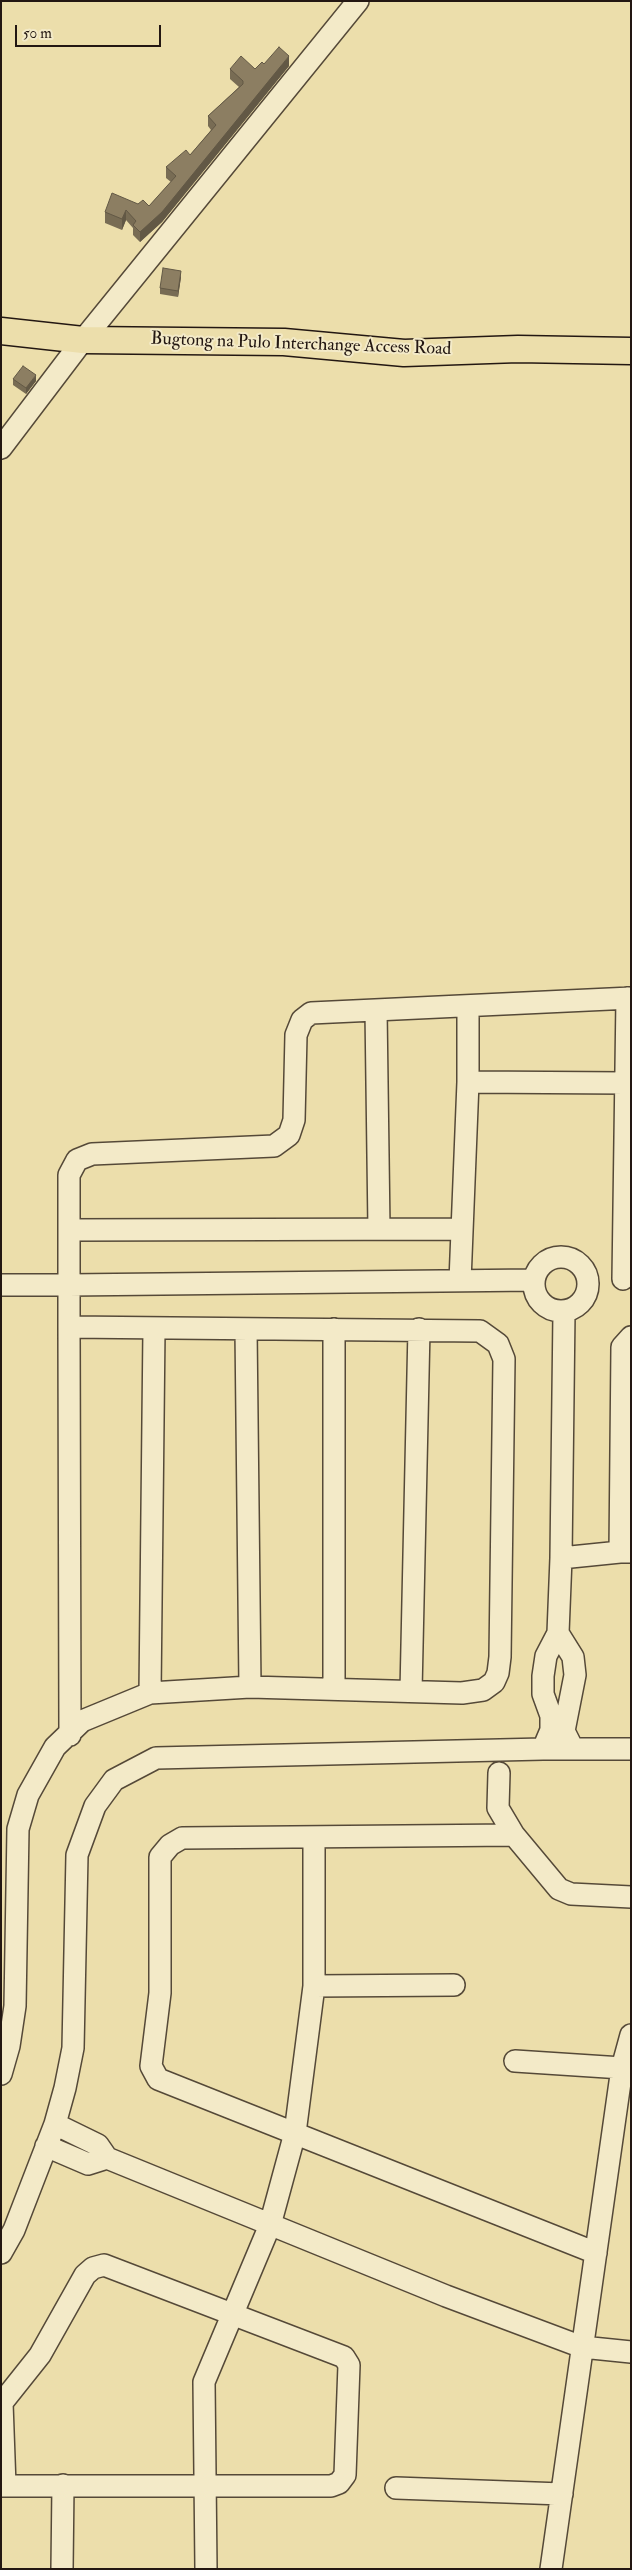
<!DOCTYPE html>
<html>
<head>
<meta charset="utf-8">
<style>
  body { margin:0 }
  #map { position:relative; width:632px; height:2570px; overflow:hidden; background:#ecdeab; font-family:"IM FELL Double Pica",serif }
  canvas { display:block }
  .frame { position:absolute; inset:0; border:2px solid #231712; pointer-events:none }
  .scale { position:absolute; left:15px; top:25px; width:146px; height:22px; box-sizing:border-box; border:2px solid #231712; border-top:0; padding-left:6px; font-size:15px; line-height:18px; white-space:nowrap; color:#231712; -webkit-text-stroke:4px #f3eac8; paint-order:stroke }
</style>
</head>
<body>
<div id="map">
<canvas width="632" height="2570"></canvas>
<div class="frame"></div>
<div class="scale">50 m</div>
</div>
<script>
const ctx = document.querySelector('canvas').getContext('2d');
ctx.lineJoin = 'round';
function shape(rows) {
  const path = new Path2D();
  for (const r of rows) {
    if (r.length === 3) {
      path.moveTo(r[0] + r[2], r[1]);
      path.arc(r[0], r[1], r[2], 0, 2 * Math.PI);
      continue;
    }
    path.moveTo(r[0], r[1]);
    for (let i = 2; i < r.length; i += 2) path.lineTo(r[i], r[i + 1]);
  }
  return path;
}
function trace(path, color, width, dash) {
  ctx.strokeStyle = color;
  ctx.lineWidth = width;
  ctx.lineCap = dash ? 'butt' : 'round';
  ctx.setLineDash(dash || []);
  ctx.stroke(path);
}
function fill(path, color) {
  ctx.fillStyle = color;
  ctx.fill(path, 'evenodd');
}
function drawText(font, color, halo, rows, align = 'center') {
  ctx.font = font + ' "IM FELL Double Pica",serif';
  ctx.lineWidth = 4;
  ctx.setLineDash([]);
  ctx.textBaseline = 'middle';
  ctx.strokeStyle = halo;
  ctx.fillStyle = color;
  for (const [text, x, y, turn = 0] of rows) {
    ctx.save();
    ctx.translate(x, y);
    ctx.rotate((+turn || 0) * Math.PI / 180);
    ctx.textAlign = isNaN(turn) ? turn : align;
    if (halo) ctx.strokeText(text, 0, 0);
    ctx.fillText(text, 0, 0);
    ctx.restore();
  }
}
const minor = shape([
  [1,448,83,340,358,1],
  [376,1010,379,1229],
  [468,1082,626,1083],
  [69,1230,462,1229],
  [561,1284,27],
  [623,1279,627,998],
  [460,1281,468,1082,468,1006],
  [1,1285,69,1285,69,1175,77,1160,92,1154,274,1146,289,1135,294,1120,296,1035,302,1020,311,1013,631,998],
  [564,1312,561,1558,620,1552],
  [69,1327,70,1735],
  [246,1329,250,1687],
  [631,1337,622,1347,620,1552,631,1552],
  [558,1633,561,1558],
  [334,1689,334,1329],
  [411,1691,419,1329],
  [150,1693,154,1329],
  [543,1749,551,1730,551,1716,543,1694,543,1676,546,1656,558,1633,573,1657,575,1675,564,1731,573,1749],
  [499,1773,498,1808,514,1835,559,1889,571,1894,631,1897],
  [514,1835,182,1838,170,1845,160,1857,160,1993,151,2066,158,2079,596,2253],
  [314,1986,454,1985],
  [515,2061,622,2068],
  [1,2074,9,2046,15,2006,18,1829,28,1795,55,1747,82,1721,150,1693,250,1687,462,1693,483,1690,494,1682,498,1673,500,1657,504,1359,498,1344,480,1331,69,1327,69,1285,534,1280],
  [55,2124,98,2145,107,2158,446,2296,582,2347,631,2352],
  [46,2146,88,2164,107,2158],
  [1,2253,14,2230,55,2124,65,2088,73,2048,77,1855,95,1806,114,1780,156,1758,543,1749,631,1749],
  [2,2403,5,2486],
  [1,2404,40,2355,85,2275,93,2268,104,2265,344,2357,349,2365,345,2475,339,2483,331,2486,1,2486],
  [396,2488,562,2494],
  [62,2569,63,2485],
  [206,2569,204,2382,270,2225,295,2133,314,1986,314,1838],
  [551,2569,622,2068,631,2035]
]);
const major = shape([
  [1,331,83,340,284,342,404,353,518,349,631,351]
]);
trace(minor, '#554938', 24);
trace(major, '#231712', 29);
trace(minor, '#f3eac8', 21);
trace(major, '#ecdeab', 26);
fill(shape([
  [264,64,289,66,162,222,140,242,133,235,133,228,126,220,122,230,105,223,105,212,138,204,149,206,171,182,166,178,166,167,190,155,211,130,208,126,208,116,239,87,230,79,230,69,255,69],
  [181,277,178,297,160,294,160,288],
  [13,379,36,381,26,394,13,385]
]), '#786c54');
fill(shape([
  [289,56,289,66,162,222,140,242,140,232],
  [126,210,126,220,122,230,122,219],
  [181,271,181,277,178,297,178,291],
  [36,375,36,381,26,394,26,388]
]), '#625845');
const building = shape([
  [279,47,289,56,162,212,140,232,133,225,136,221,126,210,122,219,105,212,112,193,138,204,143,200,149,206,176,176,166,167,186,150,190,155,216,125,208,116,243,84,243,81,230,69,241,56,255,69,262,62,264,64,279,47],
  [163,268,181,271,178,291,160,288,163,268],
  [23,366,36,375,26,388,13,379,23,366]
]);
fill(building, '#8c7e62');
trace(building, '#625845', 1);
drawText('18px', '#231712', '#f3eac8', [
  ["Bugtong na Pulo Interchange Access Road",301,345,2]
]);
</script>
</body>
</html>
